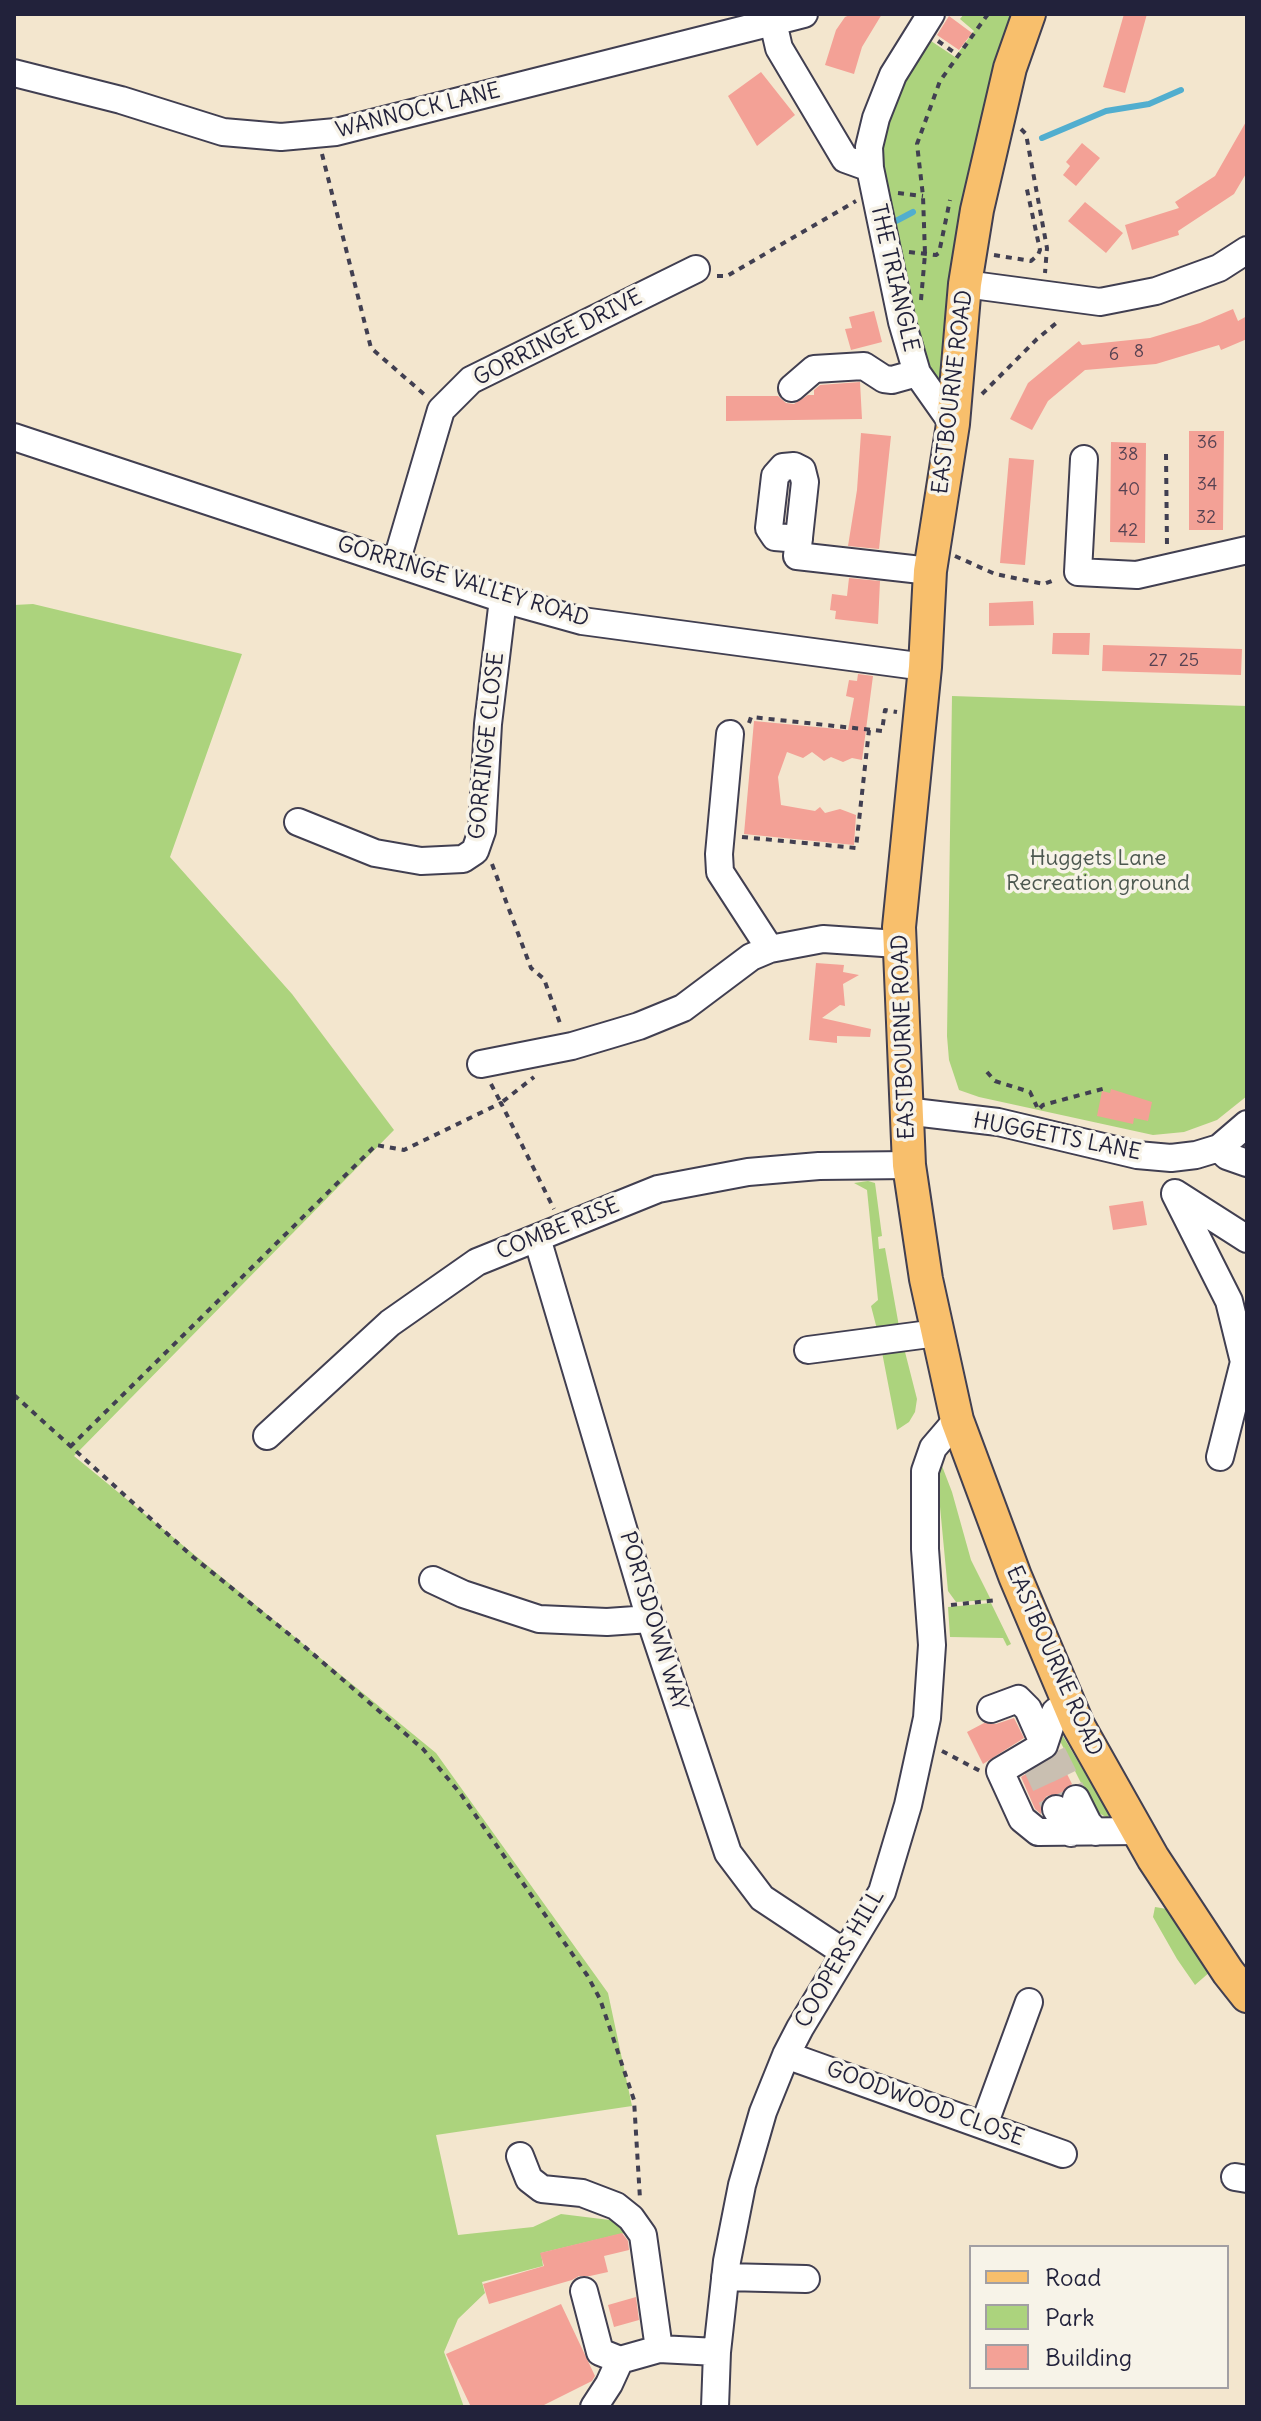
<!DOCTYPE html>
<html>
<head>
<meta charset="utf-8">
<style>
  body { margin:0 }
  #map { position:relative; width:1261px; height:2421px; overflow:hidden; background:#f3e6ce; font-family:Delius,sans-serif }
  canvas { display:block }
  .frame { position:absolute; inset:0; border:16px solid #22223b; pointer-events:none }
  .legend { position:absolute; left:969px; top:2245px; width:260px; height:144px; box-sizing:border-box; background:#f7f3e8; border:2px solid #a29fa3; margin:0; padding:10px 14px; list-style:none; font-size:24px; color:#22223b }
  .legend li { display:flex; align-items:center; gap:16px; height:40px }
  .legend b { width:40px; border:2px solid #a29fa3 }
</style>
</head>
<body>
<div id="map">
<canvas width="1261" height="2421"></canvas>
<div class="frame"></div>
<ul class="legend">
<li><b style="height:10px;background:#f8bf6c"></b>Road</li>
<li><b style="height:22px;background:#acd37d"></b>Park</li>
<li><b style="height:22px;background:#f3a196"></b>Building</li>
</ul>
</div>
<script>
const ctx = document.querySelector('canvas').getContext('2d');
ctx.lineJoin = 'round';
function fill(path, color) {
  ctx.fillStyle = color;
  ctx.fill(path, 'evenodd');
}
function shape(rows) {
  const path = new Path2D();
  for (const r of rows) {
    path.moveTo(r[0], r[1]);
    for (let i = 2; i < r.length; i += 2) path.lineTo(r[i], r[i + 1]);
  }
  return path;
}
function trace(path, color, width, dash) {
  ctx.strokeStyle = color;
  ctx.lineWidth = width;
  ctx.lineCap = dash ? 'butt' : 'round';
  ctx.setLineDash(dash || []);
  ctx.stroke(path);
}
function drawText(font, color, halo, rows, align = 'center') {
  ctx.font = font + ' Delius,sans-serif';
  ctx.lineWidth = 7;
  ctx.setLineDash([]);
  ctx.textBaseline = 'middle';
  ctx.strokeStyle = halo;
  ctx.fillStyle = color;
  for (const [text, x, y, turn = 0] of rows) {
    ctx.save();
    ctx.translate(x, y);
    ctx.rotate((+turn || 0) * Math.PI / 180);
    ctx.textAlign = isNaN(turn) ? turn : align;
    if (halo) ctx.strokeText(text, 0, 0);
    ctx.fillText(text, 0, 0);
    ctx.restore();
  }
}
fill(shape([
  [964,14,1012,14,962,204,939,381,934,381,923,357,883,188,884,136,895,101,925,37,955,57,974,31,960,19],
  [33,604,242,654,170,857,292,994,394,1130,74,1456,436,1753,608,1993,632,2106,436,2135,458,2235,533,2227,561,2214,626,2222,629,2232,541,2253,543,2266,482,2282,485,2293,458,2319,444,2352,464,2407,14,2407,14,605],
  [952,696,1247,706,1247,1096,1217,1120,1184,1132,1153,1135,979,1097,959,1090,949,1060,947,1036],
  [868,1181,875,1183,882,1236,878,1237,879,1249,885,1248,900,1332,879,1337,871,1306,878,1300,867,1190,854,1183],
  [881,1347,904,1348,917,1399,915,1412,909,1422,897,1430],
  [942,1466,952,1492,971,1560,991,1600,956,1602,948,1591,937,1475],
  [991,1603,1011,1644,1007,1646,1003,1638,950,1637,948,1607],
  [1060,1731,1109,1814,1108,1818,1095,1811,1057,1735],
  [1155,1907,1167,1909,1211,1971,1195,1985,1177,1959,1153,1917]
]), '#acd37d');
trace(shape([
  [1042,138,1106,111,1149,104,1181,90],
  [896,221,913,212]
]), '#51aecf', 6);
fill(shape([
  [852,14,882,14,862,47,854,74,825,65,836,30,845,17],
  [1124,14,1147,14,1125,93,1103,87],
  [949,16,972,33,959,50,937,35],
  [761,72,795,115,757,146,728,96],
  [1247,120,1247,172,1234,194,1178,231,1179,235,1132,250,1125,225,1179,208,1175,202,1215,176],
  [1082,143,1100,158,1076,186,1063,175,1070,166,1066,162],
  [1085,202,1123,233,1106,253,1068,221],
  [1233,309,1238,321,1247,316,1247,339,1221,350,1219,345,1156,364,1085,370,1048,401,1032,430,1010,419,1028,383,1079,341,1082,345,1150,338,1200,323],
  [874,311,882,342,851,350,845,329,852,328,849,317],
  [860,382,862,419,726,421,726,396,778,396,786,403,794,404,808,395,814,395,814,390,820,385],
  [1189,431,1224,431,1223,530,1189,530],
  [861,433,891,436,879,549,848,546,857,490],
  [1111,442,1146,443,1145,543,1110,542],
  [1009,458,1034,460,1025,565,1000,563],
  [849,578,880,581,878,624,835,619,836,611,830,610,832,594,847,596],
  [1033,601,1034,625,989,626,989,603],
  [1053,633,1090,633,1089,655,1052,654],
  [1103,645,1242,649,1241,675,1102,671],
  [858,674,873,676,862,760,852,758,843,762,831,757,824,761,812,752,803,758,787,752,778,777,781,805,815,811,820,807,825,813,840,809,856,815,854,845,744,834,754,721,848,730,854,698,846,696,849,680,857,681],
  [816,963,844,965,843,972,859,975,843,984,845,1006,840,1005,822,1018,871,1029,870,1037,837,1036,837,1043,809,1040],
  [1111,1089,1152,1102,1148,1121,1134,1118,1133,1124,1097,1116,1102,1091,1110,1093],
  [1143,1201,1147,1225,1113,1230,1109,1206],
  [1014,1718,1024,1738,983,1764,967,1732,984,1723,996,1724],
  [1057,1754,1072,1784,1061,1794,1047,1796,1042,1802,1041,1814,1035,1809,1021,1777],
  [622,2233,628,2241,629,2250,604,2256,608,2272,590,2276,579,2276,572,2280,489,2304,483,2284,544,2266,540,2253],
  [636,2297,639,2320,614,2327,608,2305],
  [561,2304,595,2376,592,2381,540,2407,471,2407,446,2354]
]), '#f3a196');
trace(shape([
  [1053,1753,1076,1799],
  [1034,1762,1056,1809]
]), '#c9bfb1', 26, [26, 13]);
const minor = shape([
  [804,14,773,22,779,48,845,159,870,168],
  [931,14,893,75,876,118,869,147,870,168,902,322,917,373,953,424],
  [14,73,121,100,223,132,281,137,336,132,773,22,771,14],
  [965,284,1100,302,1156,291,1219,268,1247,250],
  [792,388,814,369,864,366,884,379,892,380,917,373],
  [14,437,503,599,582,621,925,667],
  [1084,459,1078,572,1137,575,1247,550],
  [799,539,775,537,769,528,775,476,783,467,794,466,802,470,805,482,797,556,930,571],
  [396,563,441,410,471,380,696,269],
  [730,734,719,854,720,872,770,949],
  [298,822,375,853,421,861,463,859,475,851,482,831,488,724,503,599],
  [481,1064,572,1046,639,1026,683,1008,751,957,770,949,823,939,898,944],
  [905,1111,998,1122,1137,1155,1171,1158,1196,1155,1219,1148,1247,1124],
  [1219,1148,1227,1156,1247,1163],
  [1175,1193,1247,1239],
  [1175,1194,1229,1301,1244,1362,1220,1457],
  [537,1238,650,1619,728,1853,762,1898,845,1953],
  [808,1350,937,1333],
  [267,1436,390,1323,477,1262,658,1189,748,1172,819,1166,909,1165],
  [433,1580,463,1594,539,1619,607,1622,650,1619],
  [1068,1703,1055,1712,1044,1745,1000,1771,1022,1819,1038,1832,1138,1831],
  [991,1709,1018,1699,1028,1709,1044,1745],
  [1076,1799,1088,1823,1096,1832],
  [1056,1809,1071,1833],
  [786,2055,1063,2154],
  [984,2125,1029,2002],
  [520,2156,529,2179,542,2189,582,2193,616,2206,631,2218,643,2235,659,2349,717,2352],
  [1235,2177,1247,2179],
  [725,2277,806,2279],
  [584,2291,600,2352,620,2360],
  [594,2407,609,2384,620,2360,659,2349],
  [715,2407,717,2352,727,2261,742,2185,763,2112,786,2055,800,2028,882,1892,908,1805,927,1718,932,1645,925,1549,925,1471,933,1448,957,1420]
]);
const major = shape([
  [1029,14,1010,68,977,210,965,284,953,424,930,571,925,667,899,927,909,1165,926,1279,957,1420,1015,1576,1078,1725,1153,1858,1228,1972,1247,1996]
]);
trace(minor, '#413f51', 30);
trace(major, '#413f51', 36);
trace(shape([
  [938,41,959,56],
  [1021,129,1026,134,1047,248,1045,273],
  [322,154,371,348,425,395],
  [898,193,923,196],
  [909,252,936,255,939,253,950,200],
  [994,255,1031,261,1038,255,1040,250,1026,185],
  [717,276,727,276,856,201],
  [921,300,925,254,923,196,917,144,940,81,988,14],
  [982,394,1037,339,1060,320],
  [1166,454,1167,546],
  [955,556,995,574,1044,584,1057,579],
  [749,723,751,717,882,731,885,710,897,712],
  [742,837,856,848,869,730],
  [492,864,531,968,544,979,561,1026],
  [987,1072,995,1081,1030,1092,1037,1107],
  [491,1084,501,1103,534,1077],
  [1040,1108,1043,1105,1106,1088],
  [14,1395,193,1557,305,1647,423,1749,460,1793,587,1975,600,1999,634,2100,640,2199],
  [70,1447,376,1145,404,1150,501,1103,554,1209],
  [951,1605,998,1600],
  [942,1751,980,1771]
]), '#413f51', 4, [6, 6]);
trace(minor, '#fff', 26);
trace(major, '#f8bf6c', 32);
drawText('18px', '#564252', null, [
  ["8",1139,352],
  ["6",1114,355],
  ["36",1207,443],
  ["38",1128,455],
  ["34",1207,485],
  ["40",1129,490],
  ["32",1206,518],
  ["42",1128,531],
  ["27",1158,661],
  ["25",1189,661]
]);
drawText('22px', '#22223b', '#f7f3e8', [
  ["WANNOCK LANE",418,111,-14],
  ["THE TRIANGLE",894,278,77],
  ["GORRINGE DRIVE",558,338,-27],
  ["EASTBOURNE ROAD",953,392,-83],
  ["GORRINGE VALLEY ROAD",463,582,17],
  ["GORRINGE CLOSE",487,746,-84],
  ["EASTBOURNE ROAD",904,1037,-92],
  ["HUGGETTS LANE",1057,1137,11],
  ["COMBE RISE",558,1229,-22],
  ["PORTSDOWN WAY",653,1621,73],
  ["EASTBOURNE ROAD",1054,1661,66],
  ["COOPERS HILL",840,1959,-60],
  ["GOODWOOD CLOSE",925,2104,20]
]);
drawText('22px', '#4b574f', '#f7f3e8', [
  ["Huggets Lane",1098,859],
  ["Recreation ground",1098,884]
]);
</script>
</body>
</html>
